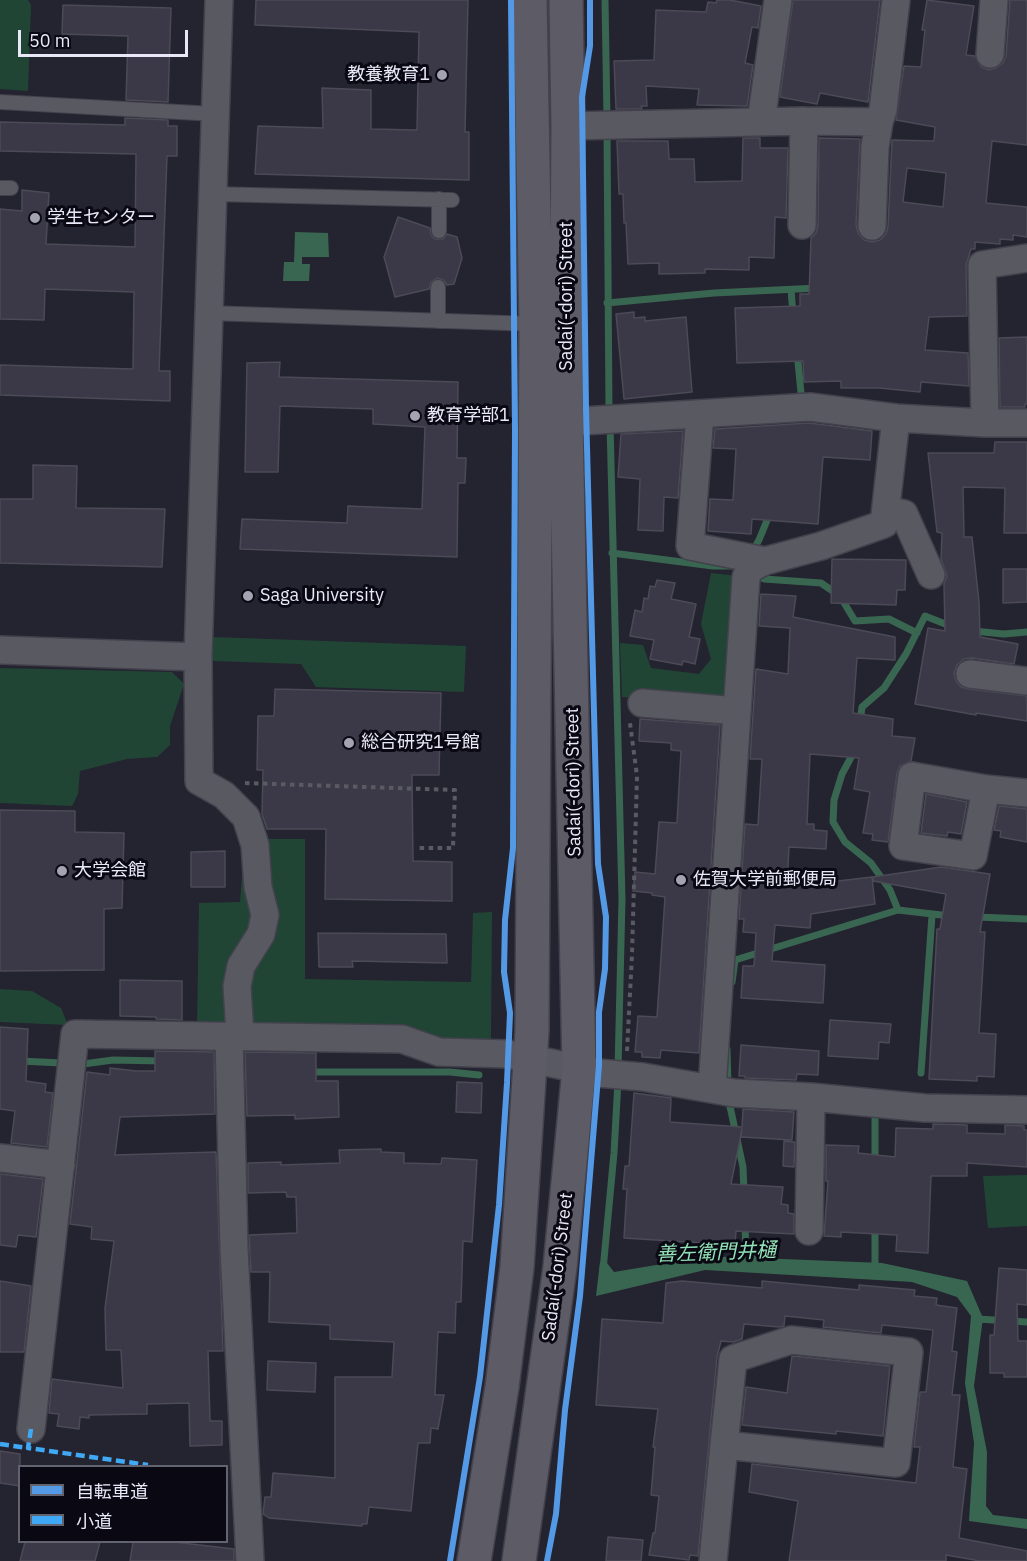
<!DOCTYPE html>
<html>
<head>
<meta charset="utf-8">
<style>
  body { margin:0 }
  #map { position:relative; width:1027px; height:1561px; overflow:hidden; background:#242330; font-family:"IBM Plex Sans","Noto Sans JP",sans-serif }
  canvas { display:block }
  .legend { position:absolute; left:18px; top:1465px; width:210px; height:78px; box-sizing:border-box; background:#0a0913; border:2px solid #63626f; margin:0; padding:8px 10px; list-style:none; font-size:18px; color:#e8e8f8 }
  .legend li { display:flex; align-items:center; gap:12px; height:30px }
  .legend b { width:30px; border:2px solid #63626f }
  .scale { position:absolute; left:18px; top:30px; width:170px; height:27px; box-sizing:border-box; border:3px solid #e8e8f8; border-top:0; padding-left:8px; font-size:18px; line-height:21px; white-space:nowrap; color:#e8e8f8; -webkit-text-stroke:4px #0a0913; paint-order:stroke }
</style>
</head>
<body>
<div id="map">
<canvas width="1027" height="1561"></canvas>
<ul class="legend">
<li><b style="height:8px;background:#5399e6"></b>自転車道</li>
<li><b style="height:8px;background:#3fa9f5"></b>小道</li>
</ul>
<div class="scale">50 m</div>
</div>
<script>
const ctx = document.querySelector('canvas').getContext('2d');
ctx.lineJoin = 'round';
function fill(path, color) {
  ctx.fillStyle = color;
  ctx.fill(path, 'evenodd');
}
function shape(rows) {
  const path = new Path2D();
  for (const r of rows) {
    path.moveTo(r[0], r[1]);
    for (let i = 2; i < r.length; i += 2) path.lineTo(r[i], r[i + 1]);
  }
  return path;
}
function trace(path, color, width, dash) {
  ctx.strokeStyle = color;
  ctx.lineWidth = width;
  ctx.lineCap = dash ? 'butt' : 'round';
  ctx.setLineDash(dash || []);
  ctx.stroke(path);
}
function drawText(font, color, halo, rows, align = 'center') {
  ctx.font = font + ' "IBM Plex Sans","Noto Sans JP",sans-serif';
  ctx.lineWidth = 6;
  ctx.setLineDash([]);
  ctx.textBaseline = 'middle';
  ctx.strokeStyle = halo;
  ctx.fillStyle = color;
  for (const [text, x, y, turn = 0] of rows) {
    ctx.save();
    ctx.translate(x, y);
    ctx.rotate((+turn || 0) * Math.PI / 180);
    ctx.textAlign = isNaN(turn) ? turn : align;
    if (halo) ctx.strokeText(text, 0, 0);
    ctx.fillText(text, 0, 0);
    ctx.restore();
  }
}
fill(shape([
  [0,0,28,0,31,5,28,91,0,89],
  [711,573,738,576,730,705,622,697,620,643,643,645,651,668,699,674,711,659,701,624],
  [212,637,466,646,464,692,316,687,301,664,212,661],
  [0,668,172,672,184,684,170,726,170,745,157,757,127,759,80,771,78,794,72,806,0,803],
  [245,839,305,839,305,979,471,982,473,913,492,912,491,1039,449,1040,400,1031,197,1026,199,903,240,902],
  [0,989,32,991,61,1008,68,1025,0,1022],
  [1027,1175,1027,1226,988,1228,983,1176]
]), '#214535');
fill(shape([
  [295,232,328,233,329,257,302,257,302,264,310,264,309,281,283,281,284,262,294,262],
  [750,1247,758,1258,882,1263,967,1281,983,1318,974,1386,987,1452,986,1506,993,1515,1027,1519,1027,1529,969,1521,974,1443,965,1383,971,1316,957,1297,912,1282,705,1270,596,1296,600,1262,607,1263,614,1272,680,1261,734,1256]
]), '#396650');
trace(shape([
  [605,0,607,119],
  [607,130,609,413],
  [791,290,793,314],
  [607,303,714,293,818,288],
  [797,352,802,403],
  [610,424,622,899,618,1070],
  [752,552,759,540,770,513],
  [612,553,713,566,732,566],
  [756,574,764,579,821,583,840,596,855,621,889,619,917,633],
  [973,631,1004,634,1027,632],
  [860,722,862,707,884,688,906,654,925,616,953,627],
  [855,750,842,774,834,800,833,822,845,842,871,863,890,890,898,910],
  [976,917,1027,919],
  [732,982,735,960,898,910,950,916],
  [727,1049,728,1086],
  [0,1060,61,1063],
  [83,1064,113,1060,162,1061],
  [307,1072,450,1072,479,1075],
  [921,1073,932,915],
  [728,1097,743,1167,744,1193],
  [875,1113,875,1162],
  [745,1225,746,1255],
  [875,1227,875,1270],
  [603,1270,614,1153,618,1081],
  [977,1319,1027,1322]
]), '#396650', 7);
const building = shape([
  [256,0,468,0,465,132,469,132,469,180,255,174,258,126,323,128,322,88,371,90,371,129,417,130,419,32,255,25,256,0],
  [717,0,730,0,761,6,758,28,752,27,745,63,753,65,747,106,697,105,699,89,646,86,647,106,641,106,642,109,616,109,614,61,654,60,656,10,706,12,708,2,716,3,717,0],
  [793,0,880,0,868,102,820,93,817,104,780,97,793,0],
  [927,0,974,6,966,55,975,56,981,67,989,70,996,68,1003,63,1006,56,1010,0,1027,0,1027,145,992,141,986,203,1027,207,1027,237,1013,235,1013,240,1000,239,1000,244,975,242,975,249,971,249,966,265,967,316,929,317,925,350,968,353,969,386,921,382,920,392,879,388,841,388,841,381,804,382,803,361,737,363,735,308,800,306,800,294,809,294,811,238,816,233,818,225,819,138,860,139,856,225,858,233,864,240,872,242,880,240,886,234,888,227,892,140,934,141,935,127,896,120,904,66,921,67,925,30,922,30,927,0],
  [907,168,946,173,943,207,903,202,907,168],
  [63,5,171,8,168,102,126,100,128,36,62,34,63,5],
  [125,118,168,120,168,126,177,126,177,156,167,156,159,371,170,371,170,401,0,395,0,365,133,369,134,292,45,289,44,320,0,319,0,209,22,211,22,190,49,193,46,244,135,247,136,154,0,151,0,122,125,125,125,118],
  [743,138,760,138,760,148,788,148,786,218,775,217,774,258,749,257,749,270,705,269,705,273,659,274,659,263,628,264,626,223,624,223,623,194,619,194,617,141,668,141,669,159,694,159,695,182,742,181,743,138],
  [398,217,430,228,431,235,435,239,443,239,447,234,457,237,462,258,454,284,447,285,443,280,437,278,431,282,429,289,395,297,384,257,398,217],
  [634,312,634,318,645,317,645,321,686,317,692,392,624,399,616,314,634,312],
  [1027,337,1027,404,1025,404,1025,407,1000,407,999,338,1027,337],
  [280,362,279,377,458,382,457,458,466,458,465,483,458,483,457,557,240,549,242,519,347,523,348,506,422,509,425,427,373,424,373,409,280,406,278,472,245,472,247,363,280,362],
  [809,423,872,431,870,460,823,457,818,524,752,519,751,534,708,531,710,499,733,500,736,449,713,448,715,429,809,423],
  [683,431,678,498,664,497,663,531,638,530,640,479,618,477,621,434,683,431],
  [995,442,1027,442,1027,533,1004,533,1005,488,963,487,964,537,972,537,979,602,980,637,1018,644,1014,664,972,658,964,659,957,665,954,673,956,681,961,687,968,689,1027,696,1027,721,976,713,976,715,915,704,928,628,945,631,944,584,947,576,941,559,942,533,937,532,928,453,994,453,995,442],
  [33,465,77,466,76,508,165,509,162,567,0,563,0,499,33,499,33,465],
  [832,559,906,560,905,590,897,590,896,605,831,603,832,559],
  [1003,569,1027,569,1027,602,1003,603,1003,569],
  [657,580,675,583,671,599,696,604,689,637,700,639,695,664,683,661,682,665,650,659,654,640,630,636,635,610,642,612,644,598,648,599,650,586,655,587,657,580],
  [761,594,796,596,793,617,895,637,895,660,857,658,853,713,893,719,892,736,915,738,911,761,900,766,897,773,888,842,872,840,873,834,863,833,870,792,854,789,859,758,810,754,807,824,814,824,814,830,827,831,826,849,789,847,787,887,872,877,875,904,811,914,810,928,775,925,772,961,825,965,823,1003,741,998,743,966,754,966,756,933,743,932,744,919,739,919,745,824,758,825,762,759,750,759,756,669,788,674,790,628,759,626,761,594],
  [275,689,441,693,439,775,412,775,413,861,452,862,452,901,325,899,326,829,267,829,262,814,263,770,257,770,258,716,274,716,275,689],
  [640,719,720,725,699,1053,661,1050,660,1058,642,1057,642,1052,635,1052,638,1016,657,1017,665,897,652,895,652,893,633,891,635,872,655,874,659,822,677,823,681,751,671,750,671,743,639,741,640,719],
  [926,794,967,802,961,834,948,832,947,836,921,833,926,794],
  [999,806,1027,809,1027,842,1000,837,1001,831,994,830,999,806],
  [0,810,75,811,75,832,124,833,122,908,104,909,104,970,0,971,0,810],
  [225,851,225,887,191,887,191,852,225,851],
  [941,867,990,874,980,932,985,932,979,1033,996,1034,994,1077,977,1076,977,1081,929,1079,937,929,940,929,946,894,873,881,873,877,941,867],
  [318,933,446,934,447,963,352,961,353,967,319,967,318,933],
  [120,980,182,981,182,1020,156,1019,156,1017,120,1016,120,980],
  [830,1020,891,1024,889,1043,879,1042,878,1059,828,1056,830,1020],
  [0,1027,28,1029,26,1081,46,1084,45,1092,53,1093,47,1147,11,1143,15,1111,0,1109,0,1027],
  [741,1045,819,1051,818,1075,797,1074,796,1080,745,1078,745,1076,739,1076,741,1045],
  [155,1051,214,1052,215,1114,120,1117,115,1155,216,1152,223,1351,208,1351,210,1421,222,1421,222,1445,190,1446,189,1403,147,1404,147,1414,89,1415,89,1418,80,1417,79,1429,57,1426,59,1414,49,1413,52,1379,123,1388,121,1350,106,1350,105,1308,114,1241,91,1239,92,1227,70,1224,87,1072,110,1075,110,1068,136,1071,155,1071,155,1051],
  [245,1052,316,1053,316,1081,338,1081,339,1117,295,1119,295,1115,247,1116,245,1052],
  [457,1082,482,1083,481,1113,456,1112,457,1082],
  [634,1093,671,1098,670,1122,742,1127,743,1109,794,1112,792,1140,741,1137,742,1129,731,1184,783,1187,781,1204,788,1205,788,1213,794,1214,794,1234,736,1231,735,1245,624,1238,627,1189,623,1189,625,1166,629,1166,634,1093],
  [933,1124,967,1125,967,1133,1005,1134,1005,1125,1024,1126,1024,1130,1027,1130,1027,1167,967,1163,967,1176,931,1176,928,1253,896,1251,897,1235,841,1232,841,1237,824,1236,828,1181,826,1181,826,1145,859,1146,858,1153,895,1157,896,1128,933,1129,933,1124],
  [784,1141,795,1142,794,1167,783,1166,784,1141],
  [381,1149,381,1152,404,1153,404,1163,441,1164,442,1158,477,1160,472,1242,463,1241,461,1302,456,1302,455,1333,438,1332,435,1395,444,1395,438,1429,431,1428,430,1443,418,1443,411,1511,369,1507,367,1524,362,1524,362,1526,269,1518,263,1514,265,1497,271,1497,273,1473,335,1478,335,1377,392,1377,394,1342,330,1339,330,1325,269,1322,270,1272,251,1272,249,1235,297,1233,296,1197,287,1197,286,1192,248,1193,248,1163,281,1162,281,1165,340,1163,339,1150,381,1149],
  [0,1174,43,1179,36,1237,18,1235,16,1247,0,1245,0,1174],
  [999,1268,1027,1270,1027,1305,1017,1304,1018,1341,1027,1341,1027,1377,1004,1377,1004,1373,990,1373,990,1335,994,1335,999,1268],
  [0,1281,31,1286,24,1352,0,1352,0,1281],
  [682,1281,762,1288,762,1281,859,1290,859,1285,915,1290,914,1296,937,1298,936,1305,957,1308,952,1351,957,1352,952,1395,960,1395,953,1467,967,1469,959,1538,1027,1551,1027,1561,980,1561,946,1555,946,1561,789,1561,798,1501,749,1492,752,1464,916,1483,920,1447,914,1447,920,1392,926,1392,933,1330,882,1325,881,1333,823,1327,824,1320,785,1316,784,1326,779,1327,744,1324,742,1339,733,1342,721,1341,717,1357,698,1556,690,1555,689,1560,649,1555,653,1533,655,1533,659,1496,651,1495,655,1447,653,1447,658,1409,596,1405,602,1319,663,1323,666,1283,682,1281],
  [792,1356,890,1366,883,1436,836,1431,836,1434,742,1425,746,1387,787,1393,792,1356],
  [268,1361,316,1363,315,1392,267,1390,268,1361],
  [0,1451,20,1454,20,1486,0,1483,0,1451],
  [608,1537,643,1540,641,1561,606,1561,608,1537],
  [25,1542,100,1542,95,1561,20,1561,25,1542],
  [133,1542,174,1542,234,1549,234,1561,130,1561,133,1542]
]);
fill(building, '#3b3947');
trace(building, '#4b4a56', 1.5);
const lane = shape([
  [0,102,215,114],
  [0,188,11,188],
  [213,194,452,200],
  [439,231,439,199],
  [209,313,536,324],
  [438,321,438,287]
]);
const street = shape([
  [990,54,994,0],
  [761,122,778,0],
  [568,126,804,121,879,122,883,110,896,0],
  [802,225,804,121],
  [872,226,875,147,879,122],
  [700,414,690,546,765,561],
  [566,422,810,407,896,418,985,423,1027,423],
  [985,423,982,265,1027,258],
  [886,510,904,514,931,575],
  [0,650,198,657,219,0],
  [198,657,199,781,224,795,246,817,255,845,258,887,265,915,261,934,241,966,237,986,240,1035],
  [970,674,1027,681],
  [642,703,737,711],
  [986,789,973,856,903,846,912,776,986,789,1027,793],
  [229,1036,234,1249,250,1561],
  [712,1089,746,577,751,568,765,561,821,546,884,524,896,418],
  [0,1158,61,1165],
  [809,1231,811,1097],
  [31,1429,75,1034,402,1039,439,1052,508,1054,598,1073,643,1077,734,1093,811,1097,925,1108,1027,1110],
  [713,1561,724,1445,733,1359,791,1340,909,1352,896,1463,724,1445]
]);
const secondary = shape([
  [474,1561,502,1387,517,1267,532,1031,536,324,530,0],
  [519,1561,560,1267,579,1069,566,422,568,126,566,0]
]);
trace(lane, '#42414c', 16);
trace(street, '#42414c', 30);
trace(secondary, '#42414c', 36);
trace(shape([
  [245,783,455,790,453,848,416,848],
  [627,1051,632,955,637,776,630,723]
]), '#5a5a63', 4, [4.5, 4.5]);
trace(lane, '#595962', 14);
trace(street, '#595962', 27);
trace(secondary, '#5c5b66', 33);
trace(shape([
  [31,1429,28,1448,148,1465],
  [0,1444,28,1448]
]), '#3fa9f5', 4.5, [9, 4.5]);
trace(shape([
  [450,1561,480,1377,499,1205,507,1083,510,1013,504,972,505,920,513,848,515,430,511,0],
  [547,1561,556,1514,565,1410,580,1296,599,1065,599,1012,605,969,606,917,598,864,586,409,582,97,590,46,590,0]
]), '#5399e6', 6);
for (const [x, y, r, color] of [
  [442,75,6,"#a3a3b2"],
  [35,218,6,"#a3a3b2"],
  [415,416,6,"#a3a3b2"],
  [248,596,6,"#a3a3b2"],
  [349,743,6,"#a3a3b2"],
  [62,871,6,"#a3a3b2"],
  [681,880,6,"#a3a3b2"]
]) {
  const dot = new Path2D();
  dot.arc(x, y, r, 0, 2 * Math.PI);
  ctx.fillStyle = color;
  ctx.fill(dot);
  trace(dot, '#0a0913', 2);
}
drawText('18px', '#e8e8f8', '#0a0913', [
  ["教養教育1",430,75,"right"],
  ["学生センター",47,218],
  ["教育学部1",427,416],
  ["Saga University",260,596],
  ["総合研究1号館",361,743],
  ["大学会館",74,871],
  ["佐賀大学前郵便局",693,880]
], 'left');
drawText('18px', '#e8e8f8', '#0a0913', [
  ["Sadai(-dori) Street",567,296,-90],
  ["Sadai(-dori) Street",574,782,-91],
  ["Sadai(-dori) Street",558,1267,-83]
]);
drawText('italic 20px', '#92e2b7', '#0a0913', [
  ["善左衛門井樋",716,1253,-2]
]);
</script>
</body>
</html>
